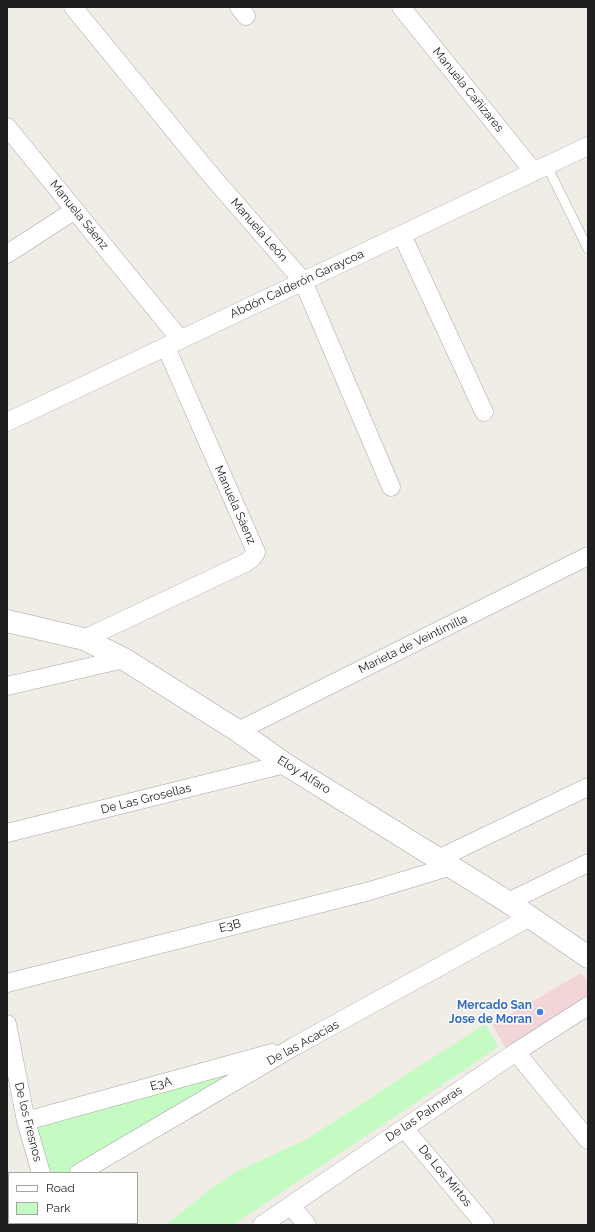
<!DOCTYPE html>
<html>
<head>
<meta charset="utf-8">
<style>
  body { margin:0 }
  #map { position:relative; width:595px; height:1232px; overflow:hidden; background:#f0ece6; font-family:Raleway,sans-serif }
  canvas { display:block }
  .frame { position:absolute; inset:0; border:8px solid #1f1f1f; pointer-events:none }
  .legend { position:absolute; left:8px; top:1172px; width:130px; height:52px; box-sizing:border-box; background:#fff; border:1px solid #a5a5a5; margin:0; padding:5px 7px; list-style:none; font-size:12px; color:#1f1f1f }
  .legend li { display:flex; align-items:center; gap:8px; height:20px }
  .legend b { width:20px; border:1px solid #a5a5a5 }
</style>
</head>
<body>
<div id="map">
<canvas width="595" height="1232"></canvas>
<div class="frame"></div>
<ul class="legend">
<li><b style="height:5px;background:#fff"></b>Road</li>
<li><b style="height:11px;background:#c4fbc2"></b>Park</li>
</ul>
</div>
<script>
const ctx = document.querySelector('canvas').getContext('2d');
ctx.lineJoin = 'round';
function fill(path, color) {
  ctx.fillStyle = color;
  ctx.fill(path, 'evenodd');
}
function shape(rows) {
  const path = new Path2D();
  for (const r of rows) {
    path.moveTo(r[0], r[1]);
    for (let i = 2; i < r.length; i += 2) path.lineTo(r[i], r[i + 1]);
  }
  return path;
}
function trace(path, color, width, dash) {
  ctx.strokeStyle = color;
  ctx.lineWidth = width;
  ctx.lineCap = dash ? 'butt' : 'round';
  ctx.setLineDash(dash || []);
  ctx.stroke(path);
}
function drawText(font, color, halo, rows, align = 'center') {
  ctx.font = font + ' Raleway,sans-serif';
  ctx.lineWidth = 3;
  ctx.setLineDash([]);
  ctx.textBaseline = 'middle';
  ctx.strokeStyle = halo;
  ctx.fillStyle = color;
  for (const [text, x, y, turn = 0] of rows) {
    ctx.save();
    ctx.translate(x, y);
    ctx.rotate((+turn || 0) * Math.PI / 180);
    ctx.textAlign = isNaN(turn) ? turn : align;
    if (halo) ctx.strokeText(text, 0, 0);
    ctx.fillText(text, 0, 0);
    ctx.restore();
  }
}
fill(shape([
  [581,973,588,981,588,999,506,1048,492,1025]
]), '#f1d5d7');
fill(shape([
  [485,1024,498,1047,233,1225,163,1225,167,1224,211,1189,238,1171,307,1139],
  [262,1060,71,1173,46,1173,31,1125]
]), '#c4fbc2');
const service = shape([
  [547,166,588,249]
]);
const minor = shape([
  [73,7,209,173,303,281,391,487],
  [239,7,246,16],
  [401,7,534,172],
  [7,127,180,339],
  [402,235,484,412],
  [7,254,75,210],
  [7,422,588,146],
  [84,639,247,562,253,557,256,552,166,347],
  [7,686,124,659],
  [238,731,588,556],
  [7,833,285,764],
  [440,858,588,787],
  [508,902,588,863],
  [7,983,366,892,452,866],
  [7,1024,26,1121,41,1173],
  [516,1052,588,1140],
  [26,1121,272,1053],
  [404,1128,485,1225],
  [79,1173,295,1046,530,917],
  [291,1206,307,1225],
  [7,1212,9,1211],
  [262,1225,516,1052,588,1006]
]);
const tertiary = shape([
  [7,621,84,639,124,659,238,731,285,764,508,902,588,957]
]);
trace(service, '#a6a6a6', 10);
trace(minor, '#a6a6a6', 19);
trace(tertiary, '#a6a6a6', 23);
trace(service, '#fff', 9);
trace(minor, '#fff', 18);
trace(tertiary, '#fff', 22);
for (const [x, y, r, color] of [
  [540,1012,4,"#3f7fe0"]
]) {
  const dot = new Path2D();
  dot.arc(x, y, r, 0, 2 * Math.PI);
  ctx.fillStyle = color;
  ctx.fill(dot);
  trace(dot, '#fff', 1.5);
}
drawText('12px', '#1f1f1f', '#fff', [
  ["Manuela Cañizares",468,90,51],
  ["Manuela Sáenz",79,215,51],
  ["Manuela León",259,230,49],
  ["Abdón Calderón Garaycoa",297,284,-25],
  ["Manuela Sáenz",235,505,66],
  ["Marieta de Veintimilla",413,644,-26],
  ["Eloy Alfaro",304,775,32],
  ["De Las Grosellas",146,799,-14],
  ["E3B",230,926,-14],
  ["De las Acacias",303,1043,-29],
  ["E3A",161,1084,-16],
  ["De las Palmeras",424,1114,-34],
  ["De los Fresnos",28,1122,76],
  ["De Los Mirtos",445,1176,50]
]);
drawText('bold 12px', '#366cbe', '#fff', [
  ["Mercado San",532,1005],
  ["Jose de Moran",532,1019]
], 'right');
</script>
</body>
</html>
